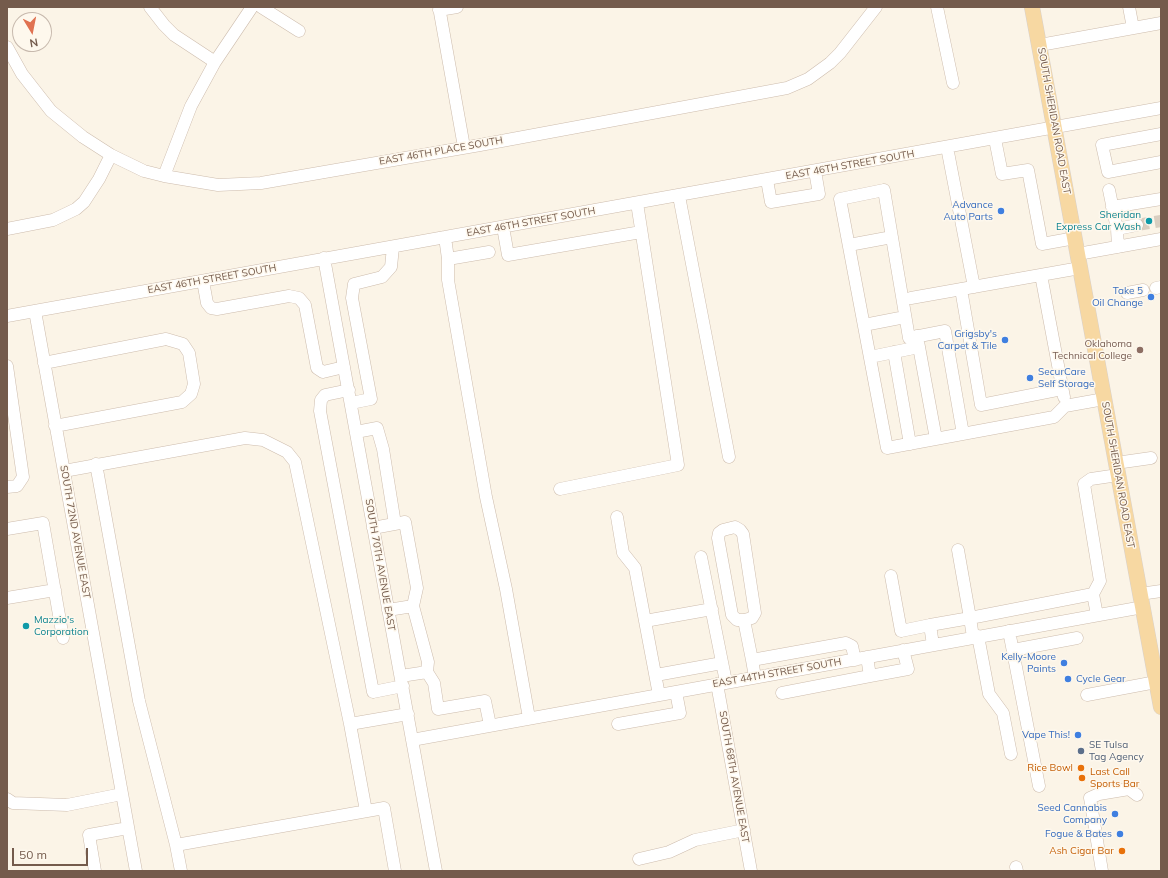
<!DOCTYPE html>
<html>
<head>
<meta charset="utf-8">
<style>
  body { margin:0 }
  #map { position:relative; width:1168px; height:878px; overflow:hidden; background:#fbf4e7; font-family:Mulish,sans-serif }
  canvas { display:block }
  .frame { position:absolute; inset:0; border:8px solid #745b4c; pointer-events:none }
  .north { position:absolute; left:12px; top:12px; width:40px; height:40px; box-sizing:border-box; background:#fef8ed; border:1px solid #c7b9ad; border-radius:50%; rotate:170deg; font-size:11px; font-weight:700; line-height:16px; text-align:center; color:#745b4c }
  .north::after { content:''; display:block; margin:auto; width:14px; height:18px; background:#e07251; clip-path:polygon(50% 0,100% 100%,50% 72%,0 100%) }
  .scale { position:absolute; left:12px; top:848px; width:76px; height:18px; box-sizing:border-box; border:2px solid #745b4c; border-top:0; padding-left:5px; font-size:12px; line-height:14px; white-space:nowrap; color:#745b4c; -webkit-text-stroke:3px #fef8ed; paint-order:stroke }
</style>
</head>
<body>
<div id="map">
<canvas width="1168" height="878"></canvas>
<div class="frame"></div>
<div class="north">N</div>
<div class="scale">50 m</div>
</div>
<script>
const ctx = document.querySelector('canvas').getContext('2d');
ctx.lineJoin = 'round';
function shape(rows) {
  const path = new Path2D();
  for (const r of rows) {
    path.moveTo(r[0], r[1]);
    for (let i = 2; i < r.length; i += 2) path.lineTo(r[i], r[i + 1]);
  }
  return path;
}
function trace(path, color, width, dash) {
  ctx.strokeStyle = color;
  ctx.lineWidth = width;
  ctx.lineCap = dash ? 'butt' : 'round';
  ctx.setLineDash(dash || []);
  ctx.stroke(path);
}
function drawText(font, color, halo, rows, align = 'center') {
  ctx.font = font + ' Mulish,sans-serif';
  ctx.lineWidth = 3;
  ctx.setLineDash([]);
  ctx.textBaseline = 'middle';
  ctx.strokeStyle = halo;
  ctx.fillStyle = color;
  for (const [text, x, y, turn = 0] of rows) {
    ctx.save();
    ctx.translate(x, y);
    ctx.rotate((+turn || 0) * Math.PI / 180);
    ctx.textAlign = isNaN(turn) ? turn : align;
    if (halo) ctx.strokeText(text, 0, 0);
    ctx.fillText(text, 0, 0);
    ctx.restore();
  }
}
trace(shape([
  [1137,225,1161,221]
]), '#d9cec0', 12, [12, 6]);
const minor = shape([
  [150,7,164,25,174,35,215,62],
  [261,7,299,31],
  [439,7,464,147],
  [937,7,953,83],
  [1129,7,1133,28],
  [439,10,457,7],
  [1040,45,1161,23],
  [7,47,22,74,51,111,83,137,111,155,144,171,164,176,218,185,240,184,261,183,480,145,787,88,808,79,830,63,840,53,876,7],
  [1161,134,1102,145,1108,172,1161,162],
  [995,139,1002,174,1028,170,1042,244,1075,238],
  [947,147,974,287],
  [164,176,191,106,215,62,252,7],
  [767,180,771,202,819,194,815,171],
  [1109,190,1117,229,1118,247],
  [679,196,729,457],
  [1112,207,1161,199],
  [503,227,508,255,641,232],
  [7,229,53,220,76,209,84,202,99,179,111,155],
  [1117,229,1137,225],
  [445,237,448,259,448,280,486,497,506,589,529,718],
  [849,245,892,237],
  [1078,254,1161,239],
  [324,258,436,871],
  [448,259,489,252],
  [1041,275,1064,397],
  [203,281,207,303,211,308,217,309,289,296,299,298,305,305,317,368,323,372,344,367],
  [1156,288,1161,287],
  [961,289,981,405,1062,389],
  [1127,293,1143,290],
  [911,298,1080,268],
  [35,311,136,871],
  [7,316,1161,108],
  [864,325,905,317],
  [917,336,936,439],
  [894,352,910,444],
  [870,357,919,347],
  [44,363,166,339,183,344,189,353,194,384,191,394,182,402,55,426],
  [7,366,23,477,17,486,7,487],
  [349,390,325,395,321,400,320,411,373,692,403,686],
  [351,403,371,399,352,298,354,284,382,277,391,267,393,247],
  [356,432,377,428,383,449,395,524],
  [963,434,945,331,909,338,884,190,840,199,887,448,1054,417,1065,406,1104,399],
  [1116,463,1151,458],
  [96,464,139,701,176,845],
  [64,471,245,438,263,440,287,452,295,462,350,724,408,714],
  [560,489,678,465,637,203],
  [617,517,623,553,635,568,659,695],
  [735,527,740,530,743,534,755,613,752,618,744,620,737,620,732,615,718,538,719,533,723,530,735,527],
  [373,528,405,522,417,588,413,606,428,662,427,672],
  [7,529,43,523,63,638],
  [701,557,726,682],
  [891,576,901,631,930,625],
  [1140,594,1161,591],
  [7,598,55,590],
  [388,610,413,606],
  [1097,615,1093,594,1100,581,1084,484,1091,479,1118,475],
  [744,620,752,660],
  [645,621,712,609],
  [1009,631,1039,786],
  [978,636,989,694,1003,713,1011,754],
  [973,637,970,618,1093,594],
  [933,645,930,625,970,618,958,550],
  [1013,650,1077,638],
  [867,657,870,676,908,669,903,650],
  [656,675,722,663],
  [401,676,427,672,434,683,438,709,485,701,490,725],
  [755,677,752,660,846,643,852,646,855,660],
  [717,684,751,871],
  [782,693,870,676],
  [1087,695,1156,682],
  [350,724,366,811],
  [618,724,680,713,676,692],
  [412,740,1143,607],
  [7,799,13,803,67,805,122,794],
  [639,859,669,852,695,840,744,830],
  [1016,867,1017,871],
  [95,871,89,835,128,828],
  [181,871,176,845,384,808,395,871],
  [1102,871,1090,798,1099,794,1129,789,1137,795]
]);
const major = shape([
  [1032,7,1161,707]
]);
trace(minor, '#cdbcad', 13);
trace(major, '#d8d1cd', 16);
trace(minor, '#fff', 12);
trace(major, '#f7d8a2', 15);
for (const [x, y, r, color] of [
  [1001,211,4,"#3f7fe0"],
  [1149,221,4,"#0f9aa8"],
  [1151,297,4,"#3f7fe0"],
  [1005,340,4,"#3f7fe0"],
  [1140,350,4,"#8d6e63"],
  [1030,378,4,"#3f7fe0"],
  [26,626,4,"#0f9aa8"],
  [1064,663,4,"#3f7fe0"],
  [1068,679,4,"#3f7fe0"],
  [1078,735,4,"#3f7fe0"],
  [1081,751,4,"#5c6f8a"],
  [1081,768,4,"#e8710a"],
  [1082,778,4,"#e8710a"],
  [1115,814,4,"#3f7fe0"],
  [1120,834,4,"#3f7fe0"],
  [1122,851,4,"#e8710a"]
]) {
  const dot = new Path2D();
  dot.arc(x, y, r, 0, 2 * Math.PI);
  ctx.fillStyle = color;
  ctx.fill(dot);
  trace(dot, '#fef8ed', 1.5);
}
drawText('10px', '#745b4c', '#fef8ed', [
  ["SOUTH SHERIDAN ROAD EAST",1054,121,80],
  ["EAST 46TH PLACE SOUTH",441,151,-10],
  ["EAST 46TH STREET SOUTH",850,165,-10],
  ["EAST 46TH STREET SOUTH",531,222,-10],
  ["EAST 46TH STREET SOUTH",212,279,-10],
  ["SOUTH SHERIDAN ROAD EAST",1118,475,80],
  ["SOUTH 72ND AVENUE EAST",75,532,80],
  ["SOUTH 70TH AVENUE EAST",380,565,80],
  ["EAST 44TH STREET SOUTH",777,673,-10],
  ["SOUTH 68TH AVENUE EAST",734,777,80]
]);
drawText('10px', '#366cbe', '#fef8ed', [
  ["Advance",993,205],
  ["Auto Parts",993,217],
  ["Take 5",1143,291],
  ["Oil Change",1143,303],
  ["Grigsby's",997,334],
  ["Carpet & Tile",997,346],
  ["SecurCare",1038,372,"left"],
  ["Self Storage",1038,384,"left"],
  ["Kelly-Moore",1056,657],
  ["Paints",1056,669],
  ["Cycle Gear",1076,679,"left"],
  ["Vape This!",1070,735],
  ["Seed Cannabis",1107,808],
  ["Company",1107,820],
  ["Fogue & Bates",1112,834]
], 'right');
drawText('10px', '#0d838f', '#fef8ed', [
  ["Sheridan",1141,215],
  ["Express Car Wash",1141,227],
  ["Mazzio's",34,620,"left"],
  ["Corporation",34,632,"left"]
], 'right');
drawText('10px', '#785e54', '#fef8ed', [
  ["Oklahoma",1132,344],
  ["Technical College",1132,356]
], 'right');
drawText('10px', '#4e5e75', '#fef8ed', [
  ["SE Tulsa",1089,745],
  ["Tag Agency",1089,757]
], 'left');
drawText('10px', '#c56008', '#fef8ed', [
  ["Rice Bowl",1073,768],
  ["Last Call",1090,772,"left"],
  ["Sports Bar",1090,784,"left"],
  ["Ash Cigar Bar",1114,851]
], 'right');
</script>
</body>
</html>
